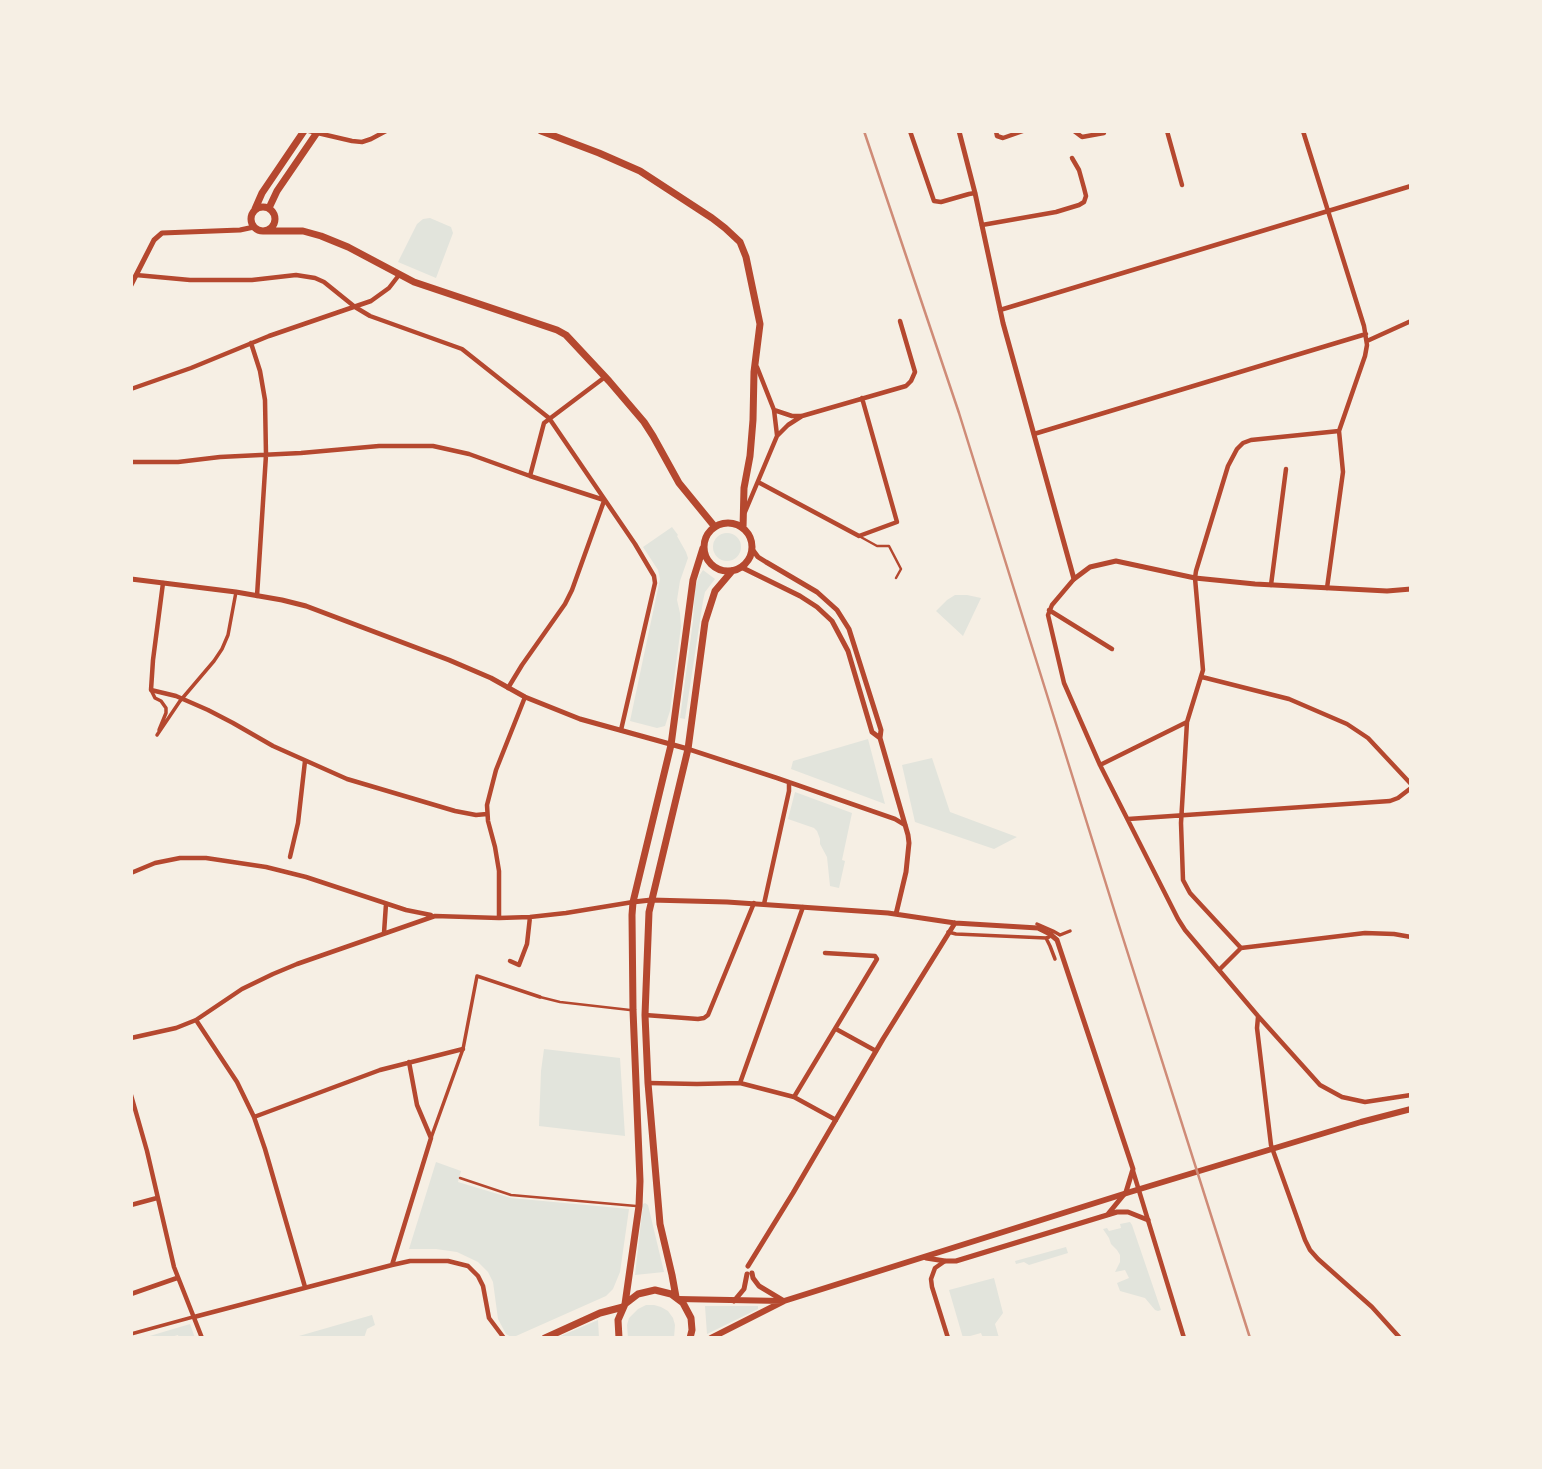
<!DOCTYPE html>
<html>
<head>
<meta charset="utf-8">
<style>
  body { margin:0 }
  #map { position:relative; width:1542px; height:1469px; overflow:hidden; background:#f6efe4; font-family:Arial,sans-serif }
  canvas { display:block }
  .frame { position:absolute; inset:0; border:133px solid #f6efe4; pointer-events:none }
</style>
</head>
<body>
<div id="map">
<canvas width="1542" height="1469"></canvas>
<div class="frame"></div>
</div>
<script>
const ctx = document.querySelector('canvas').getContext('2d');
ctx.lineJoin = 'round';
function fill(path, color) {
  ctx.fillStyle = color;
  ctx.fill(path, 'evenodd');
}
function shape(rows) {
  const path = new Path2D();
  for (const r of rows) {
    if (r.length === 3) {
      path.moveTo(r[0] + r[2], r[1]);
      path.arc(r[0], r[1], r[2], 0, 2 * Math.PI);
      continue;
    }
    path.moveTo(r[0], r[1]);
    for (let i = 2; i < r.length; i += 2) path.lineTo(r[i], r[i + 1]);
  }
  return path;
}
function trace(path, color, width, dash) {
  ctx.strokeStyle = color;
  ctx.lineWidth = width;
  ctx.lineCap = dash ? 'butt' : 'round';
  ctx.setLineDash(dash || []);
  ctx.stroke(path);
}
fill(shape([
  [430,218,451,227,453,233,436,278,398,262,417,224,423,219],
  [672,527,678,535,677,536,686,552,688,558,680,581,677,600,680,613,681,626,670,711,665,726,657,728,630,721,660,579,658,570,643,547],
  [727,547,14],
  [703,570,715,579,705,592,703,601,685,719,680,718,693,621,695,588,699,576],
  [955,595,967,595,981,598,963,636,936,611,947,600],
  [868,739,885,804,791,769,793,761],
  [932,758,950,812,1017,837,994,849,915,822,902,765],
  [795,792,852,813,842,860,845,861,839,888,830,886,827,857,820,844,820,839,817,831,814,828,788,819],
  [544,1049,620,1058,625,1136,539,1126,541,1071],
  [436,1162,461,1171,458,1182,511,1198,629,1209,620,1272,613,1289,606,1296,516,1336,511,1337,506,1334,498,1319,493,1282,488,1272,478,1262,457,1252,436,1249,409,1249],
  [645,1203,648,1205,664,1272,635,1275,643,1204],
  [1130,1222,1132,1225,1161,1310,1158,1311,1155,1310,1145,1298,1120,1291,1117,1283,1129,1278,1125,1270,1115,1272,1120,1262,1120,1255,1117,1250,1111,1244,1109,1238,1103,1229,1107,1228,1109,1231,1121,1228,1120,1224],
  [1066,1247,1068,1253,1029,1265,1024,1262,1016,1264,1015,1261],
  [994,1278,1003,1313,995,1324,999,1338,983,1338,981,1333,963,1338,949,1290],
  [646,1305,654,1305,661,1307,668,1311,673,1318,675,1325,674,1338,628,1338,627,1325,629,1318,638,1309],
  [705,1306,758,1306,758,1309,707,1334],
  [372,1315,375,1325,367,1329,364,1338,292,1338],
  [598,1320,599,1338,556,1338],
  [190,1324,195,1338,179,1338,178,1335,167,1338,143,1338]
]), '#e2e4dc');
trace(shape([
  [859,536,877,546,889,546,901,569,896,578],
  [540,997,560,1002,630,1010],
  [460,1178,511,1195,636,1206]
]), '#b5482f', 2.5);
trace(shape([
  [151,690,155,698,161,701,166,708,166,713,159,730],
  [157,735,180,701,214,661,222,649,228,635,236,592],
  [1053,931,1060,935,1070,931],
  [948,932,956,934,1046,938,1049,937,1053,931,1037,924],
  [1046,938,1050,946,1055,959],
  [431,1138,463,1049,477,976,540,997],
  [131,1334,193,1317]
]), '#b5482f', 3.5);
trace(shape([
  [309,131,352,141,362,142,371,139,386,131],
  [910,131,934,201,941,202,969,194,975,193],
  [996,131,997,136,1003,138,1023,131],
  [1074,131,1082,137,1104,133],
  [1167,131,1182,185],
  [982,225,1056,212,1079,205,1084,202,1086,196,1084,188,1079,170,1072,158],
  [136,275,190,280,252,280,296,275,315,278,324,282,355,307,370,316,462,349,549,418,635,544,654,576,655,583,621,730],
  [1000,310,1411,186],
  [1367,341,1411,321],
  [251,343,260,371,265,400,266,455,257,596],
  [757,367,774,410,777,435],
  [131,389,191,368,269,336,371,301,389,288,399,275],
  [774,410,792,416,801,416],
  [1034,434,1366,334],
  [131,462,178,462,220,457,301,453,379,446,433,446,469,454,530,476,604,500],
  [530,476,544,423,605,377],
  [758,482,859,536,897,522,862,398],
  [745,512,777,436,788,425,802,416,906,386,911,381,915,372,900,321],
  [1074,579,1052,605,1048,615,1064,683,1100,765,1178,919,1185,930,1258,1016,1320,1085,1342,1097,1365,1102,1411,1095],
  [163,583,153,660,151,690,176,696,208,710,233,723,273,746,347,779,455,811,476,815,487,814],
  [1271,585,1286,469],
  [1327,588,1343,472,1339,431],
  [1049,610,1112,649],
  [1202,677,1289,699,1347,724,1368,738,1411,784],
  [508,688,522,665,565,604,572,590,604,501],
  [688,749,777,778,895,819,905,825],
  [1100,765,1187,722],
  [1128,819,1390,801,1398,798,1411,788],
  [290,857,298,823,305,761],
  [131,873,155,863,180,858,206,858,266,867,306,877,406,910,431,915],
  [764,904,789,791,789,782],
  [499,918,499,871,495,847,488,821,487,805,496,770,525,697],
  [384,933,386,904],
  [1241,948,1190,893,1183,880,1181,823,1187,722,1203,670,1195,578,1196,571,1228,466,1237,449,1243,443,1251,440,1339,431,1365,356,1367,345,1364,326,1303,131],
  [1241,948,1365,933,1394,934,1411,937],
  [510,961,519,965,527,944,530,917],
  [1219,970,1241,948],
  [645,1015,698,1019,704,1018,708,1015,754,903],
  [1258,1017,1257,1028,1271,1145,1305,1240,1310,1250,1318,1259,1372,1307,1400,1338],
  [196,1020,237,1082,254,1117,265,1149,305,1287],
  [836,1029,876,1051],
  [131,1038,176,1028,196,1020,242,989,273,974,297,964,435,916,499,918,530,917,566,913,633,902],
  [648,1083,697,1084,740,1083,794,1097,836,1120],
  [740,1083,803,907],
  [131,1095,147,1151,174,1267,202,1338],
  [794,1097,877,959,875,956,825,953],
  [254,1117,380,1070,463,1049],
  [1133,1171,1184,1338],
  [131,1205,157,1198],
  [945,1261,935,1268,931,1279,932,1287,948,1338],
  [392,1265,431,1138,417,1105,409,1062],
  [131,1294,177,1278],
  [194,1317,392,1265,410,1261,448,1261,468,1266,478,1276,483,1286,489,1318,504,1338]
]), '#b5482f', 4.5);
trace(shape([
  [959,131,975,193,1003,323,1074,579,1090,567,1116,561,1195,578,1255,584,1387,591,1411,589],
  [131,285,154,240,162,233,240,230,254,227],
  [752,549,758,557,766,562,817,592,837,610,849,629,881,730,880,738,908,835,909,843,906,872,896,914],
  [741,567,800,596,817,607,832,621,848,651,872,732,880,738],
  [131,579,236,592,282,600,306,606,449,660,491,678,525,697,580,719,688,749],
  [633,902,651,900,727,902,888,913,955,923,1038,928,1050,934,1057,940,1133,1169,1126,1192,1108,1214],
  [926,1258,945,1261,956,1261,1117,1212,1128,1212,1148,1220],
  [748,1266,793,1193,883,1039,955,923],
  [752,1273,753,1278,759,1286,784,1301],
  [734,1301,744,1289,747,1274]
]), '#b5482f', 5);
trace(shape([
  [678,1299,782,1301],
  [711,1338,784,1301,1130,1192,1361,1122,1411,1109]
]), '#b5482f', 6);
trace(shape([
  [541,131,599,153,640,171,712,218,725,228,740,242,746,257,760,324,754,372,753,420,750,456,744,488,743,528],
  [263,219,12],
  [269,208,277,191,318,131],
  [255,209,262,193,304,131],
  [265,231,303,231,321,236,348,247,414,282,557,330,566,335,609,381,644,422,653,436,679,483,715,527],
  [728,547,24],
  [676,1297,672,1275,660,1224,648,1083,645,1015,649,912,688,749,705,622,715,591,732,571],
  [625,1304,639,1206,640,1181,633,1010,632,915,633,902,671,745,693,580,703,548],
  [545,1338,600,1313,623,1307],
  [619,1338,618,1320,625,1304,638,1294,655,1290,671,1294,683,1303,691,1318,692,1330,690,1338]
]), '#b5482f', 7);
trace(shape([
  [864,131,959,413,1116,916,1250,1338]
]), '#cf8b77', 2.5);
</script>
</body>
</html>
